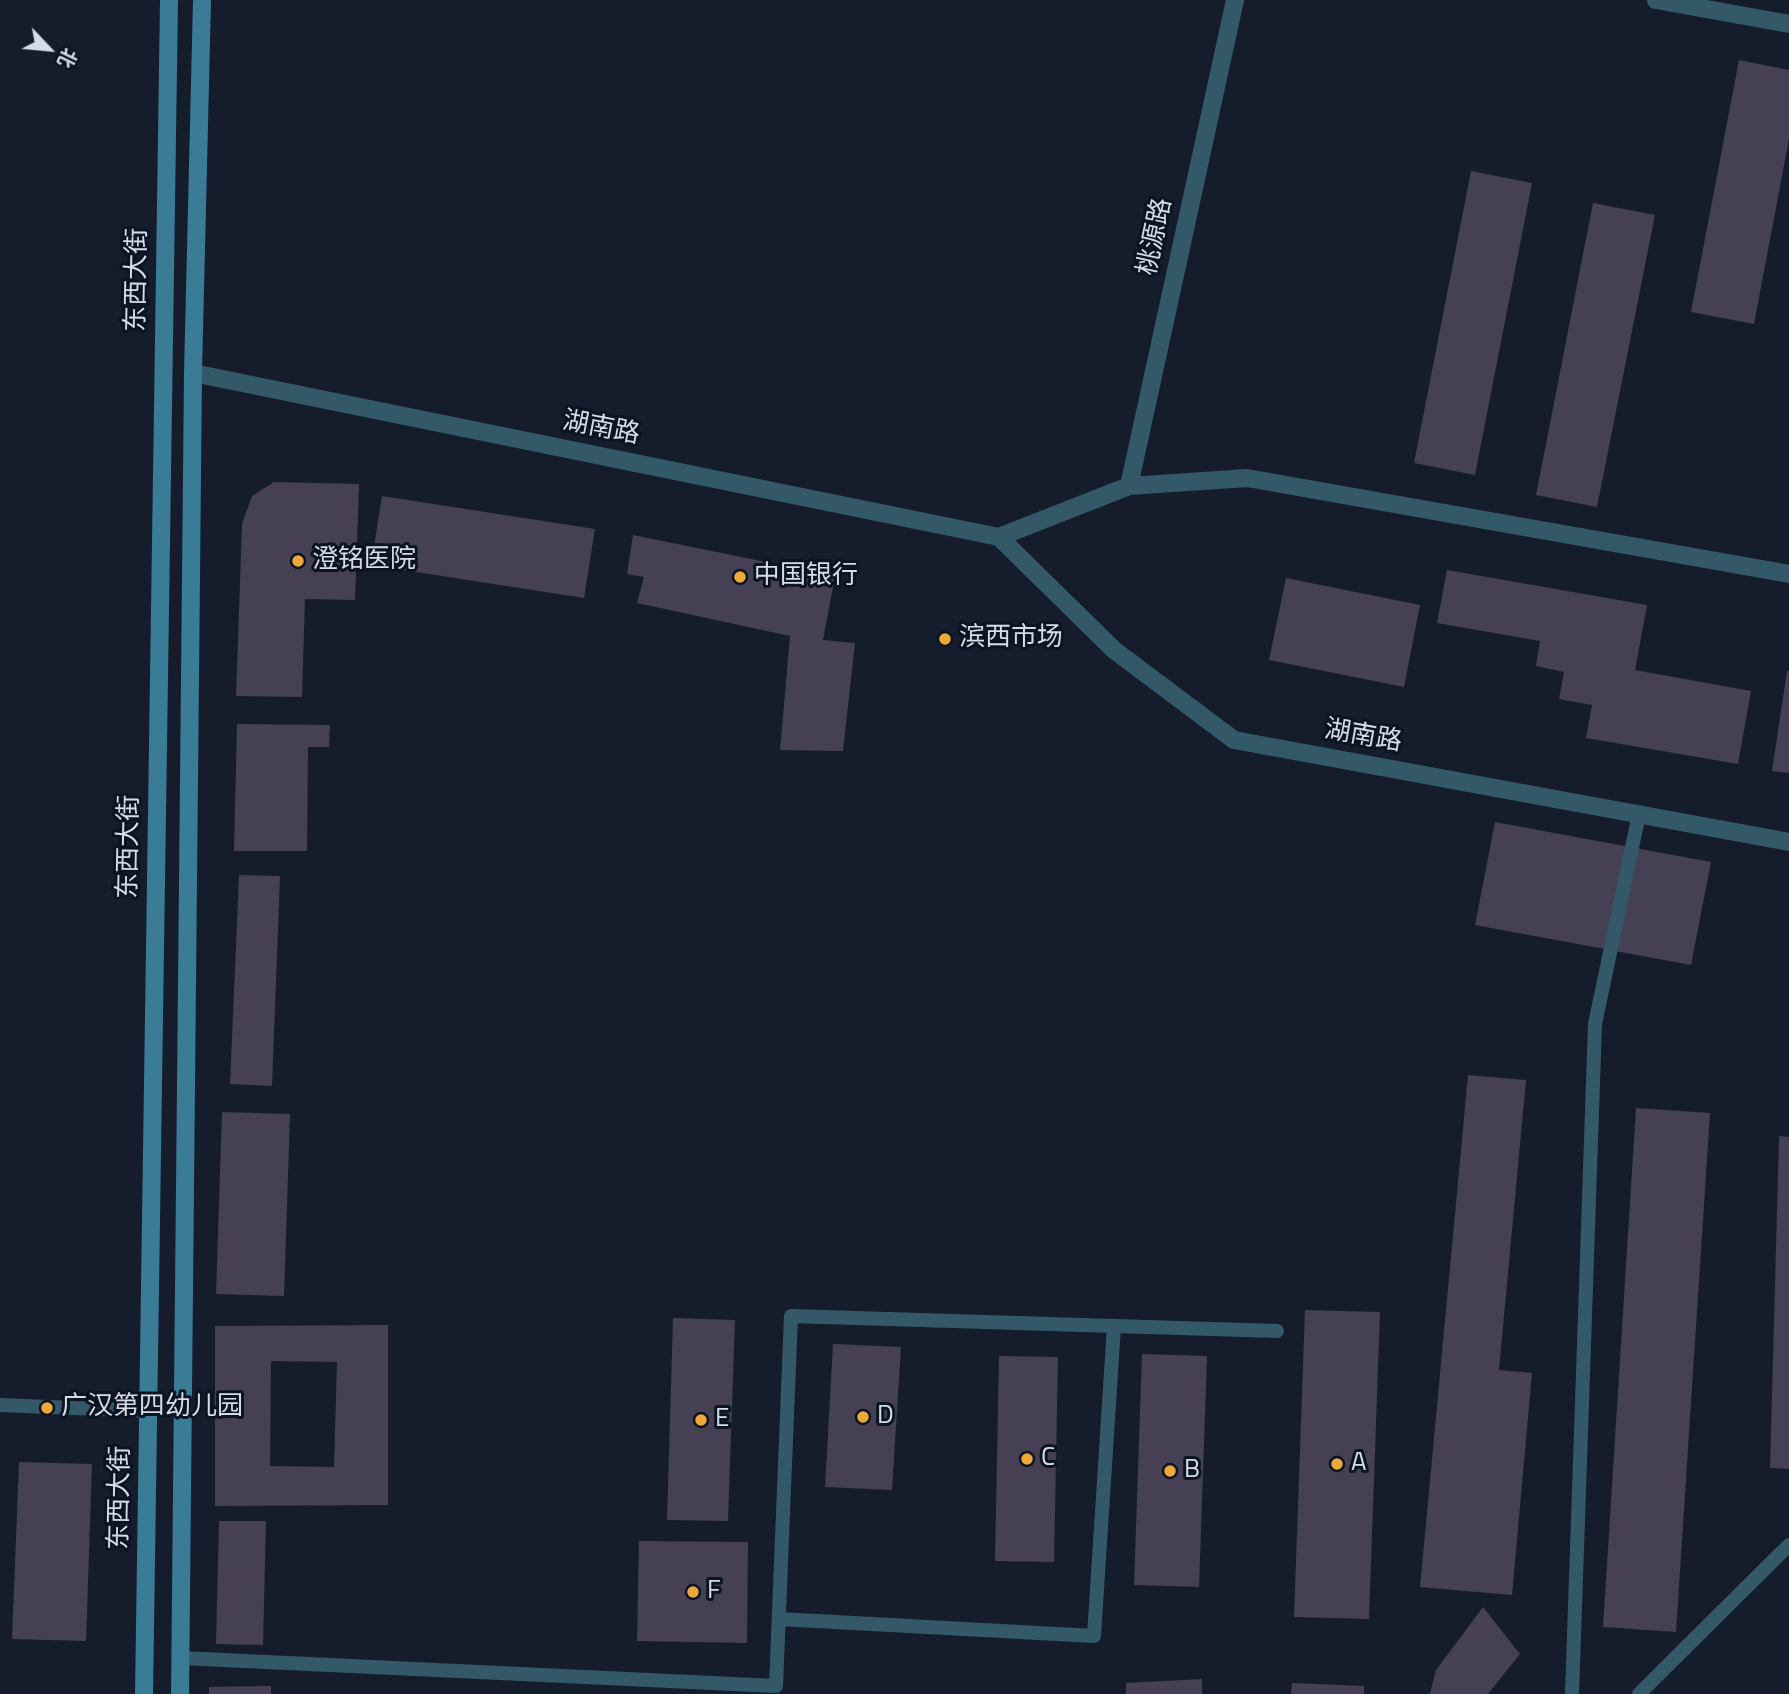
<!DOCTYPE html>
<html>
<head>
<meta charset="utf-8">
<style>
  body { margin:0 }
  #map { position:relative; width:1789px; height:1694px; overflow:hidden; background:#151d2d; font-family:"Titillium Web","Noto Sans SC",sans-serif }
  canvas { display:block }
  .north { position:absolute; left:14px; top:14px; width:70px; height:70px; -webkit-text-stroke:5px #0c1423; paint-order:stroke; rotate:116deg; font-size:19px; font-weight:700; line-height:28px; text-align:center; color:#d6dce6 }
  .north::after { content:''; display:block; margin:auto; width:24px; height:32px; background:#d6dce6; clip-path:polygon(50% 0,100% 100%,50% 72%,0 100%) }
</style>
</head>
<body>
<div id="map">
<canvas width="1789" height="1694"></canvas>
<div class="north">北</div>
</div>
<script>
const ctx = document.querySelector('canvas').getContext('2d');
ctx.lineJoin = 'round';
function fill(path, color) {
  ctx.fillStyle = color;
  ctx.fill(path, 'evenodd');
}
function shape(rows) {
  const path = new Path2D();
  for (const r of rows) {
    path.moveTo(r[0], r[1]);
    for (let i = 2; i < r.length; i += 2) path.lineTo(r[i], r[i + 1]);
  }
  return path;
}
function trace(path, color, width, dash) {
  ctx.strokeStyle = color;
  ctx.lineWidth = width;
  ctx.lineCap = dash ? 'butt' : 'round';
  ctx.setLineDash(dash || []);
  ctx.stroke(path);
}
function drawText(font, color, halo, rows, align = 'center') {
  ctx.font = font + ' "Titillium Web","Noto Sans SC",sans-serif';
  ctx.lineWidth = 6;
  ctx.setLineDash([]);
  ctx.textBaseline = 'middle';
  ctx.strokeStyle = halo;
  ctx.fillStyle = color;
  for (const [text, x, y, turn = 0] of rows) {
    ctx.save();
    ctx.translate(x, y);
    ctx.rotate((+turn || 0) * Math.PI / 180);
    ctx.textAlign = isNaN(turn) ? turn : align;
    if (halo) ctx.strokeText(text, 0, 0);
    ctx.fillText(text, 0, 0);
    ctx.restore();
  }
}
fill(shape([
  [1739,60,1789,70,1789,139,1754,324,1691,312],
  [1471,171,1532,183,1475,475,1414,463],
  [1593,203,1655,215,1597,507,1536,495],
  [274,482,359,484,355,600,305,599,302,697,236,696,242,524,252,496],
  [382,496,595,529,584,598,371,565],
  [633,535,835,576,823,640,855,643,843,751,780,750,790,636,637,603,644,577,627,574],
  [1447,570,1647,605,1635,670,1751,691,1738,764,1586,738,1592,705,1559,699,1564,672,1536,666,1540,641,1437,623],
  [1286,578,1420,605,1404,687,1269,660],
  [1787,671,1789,671,1789,773,1772,771],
  [237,724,330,725,329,747,308,747,307,851,234,851],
  [1495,822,1711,862,1691,965,1475,925],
  [239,875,280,876,272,1086,230,1084],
  [1468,1075,1526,1080,1499,1370,1532,1373,1512,1595,1420,1587],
  [1636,1108,1710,1113,1676,1632,1603,1627],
  [222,1112,290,1114,284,1296,216,1294],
  [1779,1136,1789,1137,1789,1469,1770,1468],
  [1305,1310,1380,1312,1369,1619,1294,1617],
  [673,1318,735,1320,728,1521,667,1520],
  [388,1325,388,1505,215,1506,215,1326],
  [271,1361,337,1362,334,1467,270,1466],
  [833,1344,901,1347,892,1490,825,1487],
  [1142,1354,1207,1356,1199,1587,1134,1585],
  [999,1356,1058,1357,1054,1562,995,1561],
  [19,1462,92,1464,86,1641,12,1639],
  [219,1521,266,1521,263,1645,216,1644],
  [639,1541,748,1542,747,1643,637,1641],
  [1483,1607,1520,1654,1488,1694,1430,1694,1436,1670],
  [1202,1679,1202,1694,1126,1694,1126,1683],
  [1292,1683,1364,1686,1364,1694,1291,1694],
  [271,1686,271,1694,209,1694,209,1687]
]), '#454053');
trace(shape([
  [0,1405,148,1411],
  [779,1619,1094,1636,1114,1326],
  [181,1658,776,1686,791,1316,1277,1331],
  [1572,1694,1595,1024,1639,814],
  [1639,1694,1789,1545]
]), '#335969', 14);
trace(shape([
  [1656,0,1789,24],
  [193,373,999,537,1114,650,1234,740,1789,842],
  [1129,486,1235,0],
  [999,537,1129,486,1247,478,1789,574]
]), '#335969', 18);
trace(shape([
  [144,1694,169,0],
  [180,1694,193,373,202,0]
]), '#3a7b95', 18);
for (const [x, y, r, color] of [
  [298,561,7,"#eca93a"],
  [740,577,7,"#eca93a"],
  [945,639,7,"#eca93a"],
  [47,1408,7,"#eca93a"],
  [863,1417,7,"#eca93a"],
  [701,1420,7,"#eca93a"],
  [1027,1459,7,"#eca93a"],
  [1337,1464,7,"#eca93a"],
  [1170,1471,7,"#eca93a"],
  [693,1592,7,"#eca93a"]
]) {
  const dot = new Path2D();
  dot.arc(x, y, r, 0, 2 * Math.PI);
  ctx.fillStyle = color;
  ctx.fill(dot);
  trace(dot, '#0c1423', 2.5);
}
drawText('26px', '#d6dce6', '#0c1423', [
  ["桃源路",1156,237,-78],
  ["东西大街",138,280,-89],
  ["湖南路",601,429,11],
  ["湖南路",1363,737,10],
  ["东西大街",130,847,-89],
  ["东西大街",121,1498,-89]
]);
drawText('26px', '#d6dce6', '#0c1423', [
  ["澄铭医院",312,561],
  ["中国银行",754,577],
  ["滨西市场",959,639],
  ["广汉第四幼儿园",61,1408],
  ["D",877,1417],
  ["E",715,1420],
  ["C",1041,1459],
  ["A",1351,1464],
  ["B",1184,1471],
  ["F",707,1592]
], 'left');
</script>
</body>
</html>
